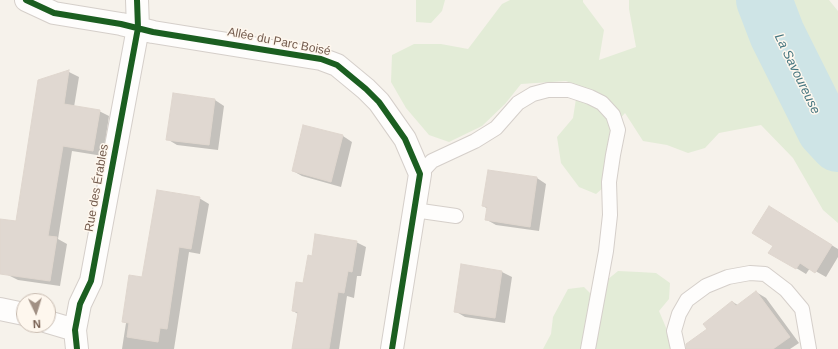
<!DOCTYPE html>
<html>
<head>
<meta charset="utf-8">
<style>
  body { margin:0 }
  #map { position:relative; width:838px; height:349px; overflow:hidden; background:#f6f2eb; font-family:Arial,sans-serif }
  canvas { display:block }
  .north { position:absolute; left:16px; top:293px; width:40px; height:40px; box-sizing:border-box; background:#fef7ee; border:1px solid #c6b9ae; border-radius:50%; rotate:176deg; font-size:11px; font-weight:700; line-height:16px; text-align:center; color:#735b4d }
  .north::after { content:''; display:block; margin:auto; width:14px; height:18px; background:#a19084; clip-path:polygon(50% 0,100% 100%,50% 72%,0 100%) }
</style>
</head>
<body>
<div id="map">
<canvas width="838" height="349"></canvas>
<div class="north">N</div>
</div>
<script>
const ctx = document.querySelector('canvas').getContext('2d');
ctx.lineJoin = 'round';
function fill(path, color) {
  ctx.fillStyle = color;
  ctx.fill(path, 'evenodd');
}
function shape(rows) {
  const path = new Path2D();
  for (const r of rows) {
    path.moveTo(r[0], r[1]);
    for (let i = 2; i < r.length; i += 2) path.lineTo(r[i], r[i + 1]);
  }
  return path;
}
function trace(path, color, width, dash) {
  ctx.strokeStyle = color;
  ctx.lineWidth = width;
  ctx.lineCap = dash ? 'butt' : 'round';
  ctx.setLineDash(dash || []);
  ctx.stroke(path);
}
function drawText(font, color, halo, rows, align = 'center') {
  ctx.font = font + ' Arial,sans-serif';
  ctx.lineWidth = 3;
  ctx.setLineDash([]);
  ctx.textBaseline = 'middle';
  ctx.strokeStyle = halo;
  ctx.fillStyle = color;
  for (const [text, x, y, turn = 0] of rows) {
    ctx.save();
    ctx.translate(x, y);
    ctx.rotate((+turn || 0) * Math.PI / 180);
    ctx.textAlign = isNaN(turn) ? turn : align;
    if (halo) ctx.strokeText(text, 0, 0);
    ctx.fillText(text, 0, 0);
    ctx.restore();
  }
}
fill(shape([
  [416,0,445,0,442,11,431,23,416,22],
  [510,0,583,0,583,2,604,30,599,60,636,47,629,9,629,0,775,0,789,43,787,98,815,147,838,169,838,223,823,210,793,158,761,125,719,133,705,148,688,153,667,145,643,141,625,113,610,130,604,187,596,194,579,187,561,163,557,137,573,118,578,86,566,81,521,84,505,104,482,126,449,142,429,135,406,108,391,82,392,55,414,44,441,44,468,49,502,4],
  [790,0,829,0,838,11,838,97,818,77,811,42],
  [618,271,639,272,656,273,670,283,669,299,659,311,675,349,543,349,551,334,553,317,568,289,584,287,594,297,607,280]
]), '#e3ecd7');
fill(shape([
  [69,72,79,77,74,107,99,111,109,116,103,156,72,151,58,239,67,244,60,286,18,280,8,275,39,81],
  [215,100,224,106,218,150,177,145,167,139],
  [304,126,343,136,352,142,341,187,302,176,293,171],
  [537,178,546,184,539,231,496,225,487,220,488,209,483,206],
  [199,198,209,204,200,254,189,252,174,349,122,349,126,323,123,322,143,278],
  [779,213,838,249,838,257,826,277,810,268,806,274,770,252,774,245],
  [356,242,366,247,361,276,357,276,354,298,347,296,339,349,293,349,298,314,293,311,313,257],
  [462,266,502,272,512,277,505,323,465,317,455,311],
  [756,292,766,298,799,343,790,349,692,349,708,329,733,302,739,306]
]), '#0003');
trace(shape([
  [764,0,777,34,825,130,838,144]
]), '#cee4e6', 56);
const building = shape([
  [69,70,64,104,100,110,93,151,63,146,48,236,57,237,50,281,0,274,0,219,16,221,38,80,69,70],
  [173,93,215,99,209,145,166,140,173,93],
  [303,125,343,135,331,182,292,171,303,125],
  [488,170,537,177,530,227,485,220,487,207,482,206,488,170],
  [157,190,200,197,191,249,179,247,167,329,160,328,158,342,127,337,129,323,122,322,129,275,142,277,157,190],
  [769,206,832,245,815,273,800,263,796,269,768,253,773,246,752,233,769,206],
  [315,234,357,241,352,272,348,271,344,293,338,292,329,349,292,349,298,312,292,311,296,282,303,283,308,255,312,256,315,234],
  [461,264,502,271,495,318,454,312,461,264],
  [756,291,790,337,773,349,686,349,686,344,707,329,703,324,732,301,736,306,756,291]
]);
fill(building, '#e0d8d1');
trace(building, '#dfd6ce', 1);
const service = shape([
  [420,174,432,161,475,141,496,128,518,103,533,94,548,90,569,90,590,97,602,103,613,115,618,130,613,155,609,182,610,215,606,251,588,349],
  [414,210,456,216],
  [678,349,674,331,679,314,687,300,706,286,728,277,750,273,765,274,786,290,802,309,809,349]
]);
const minor = shape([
  [26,0,54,13,121,24,153,32,321,59,337,65,366,89,379,102,405,139,420,174,392,349],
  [0,309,24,314],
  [48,322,75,330],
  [77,349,75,330,80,304,91,281,138,28,137,0]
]);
trace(service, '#d5cfca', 16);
trace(minor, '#d5cfca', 24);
trace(service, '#fefdfc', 14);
trace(minor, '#fefdfc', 22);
trace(shape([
  [26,0,54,13,121,24,153,32,321,59,337,65,366,89,379,102,405,139,420,174,392,349],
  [77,349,75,330,80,304,91,281,138,28,137,0]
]), '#1b5e20', 6);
drawText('12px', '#735b4d', '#fef7ee', [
  ["Allée du Parc Boisé",279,42,11],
  ["Rue des Érables",97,188,-80]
]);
drawText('italic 13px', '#45757f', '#fef7ee', [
  ["La Savoureuse",797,74,64]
]);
</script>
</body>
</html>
